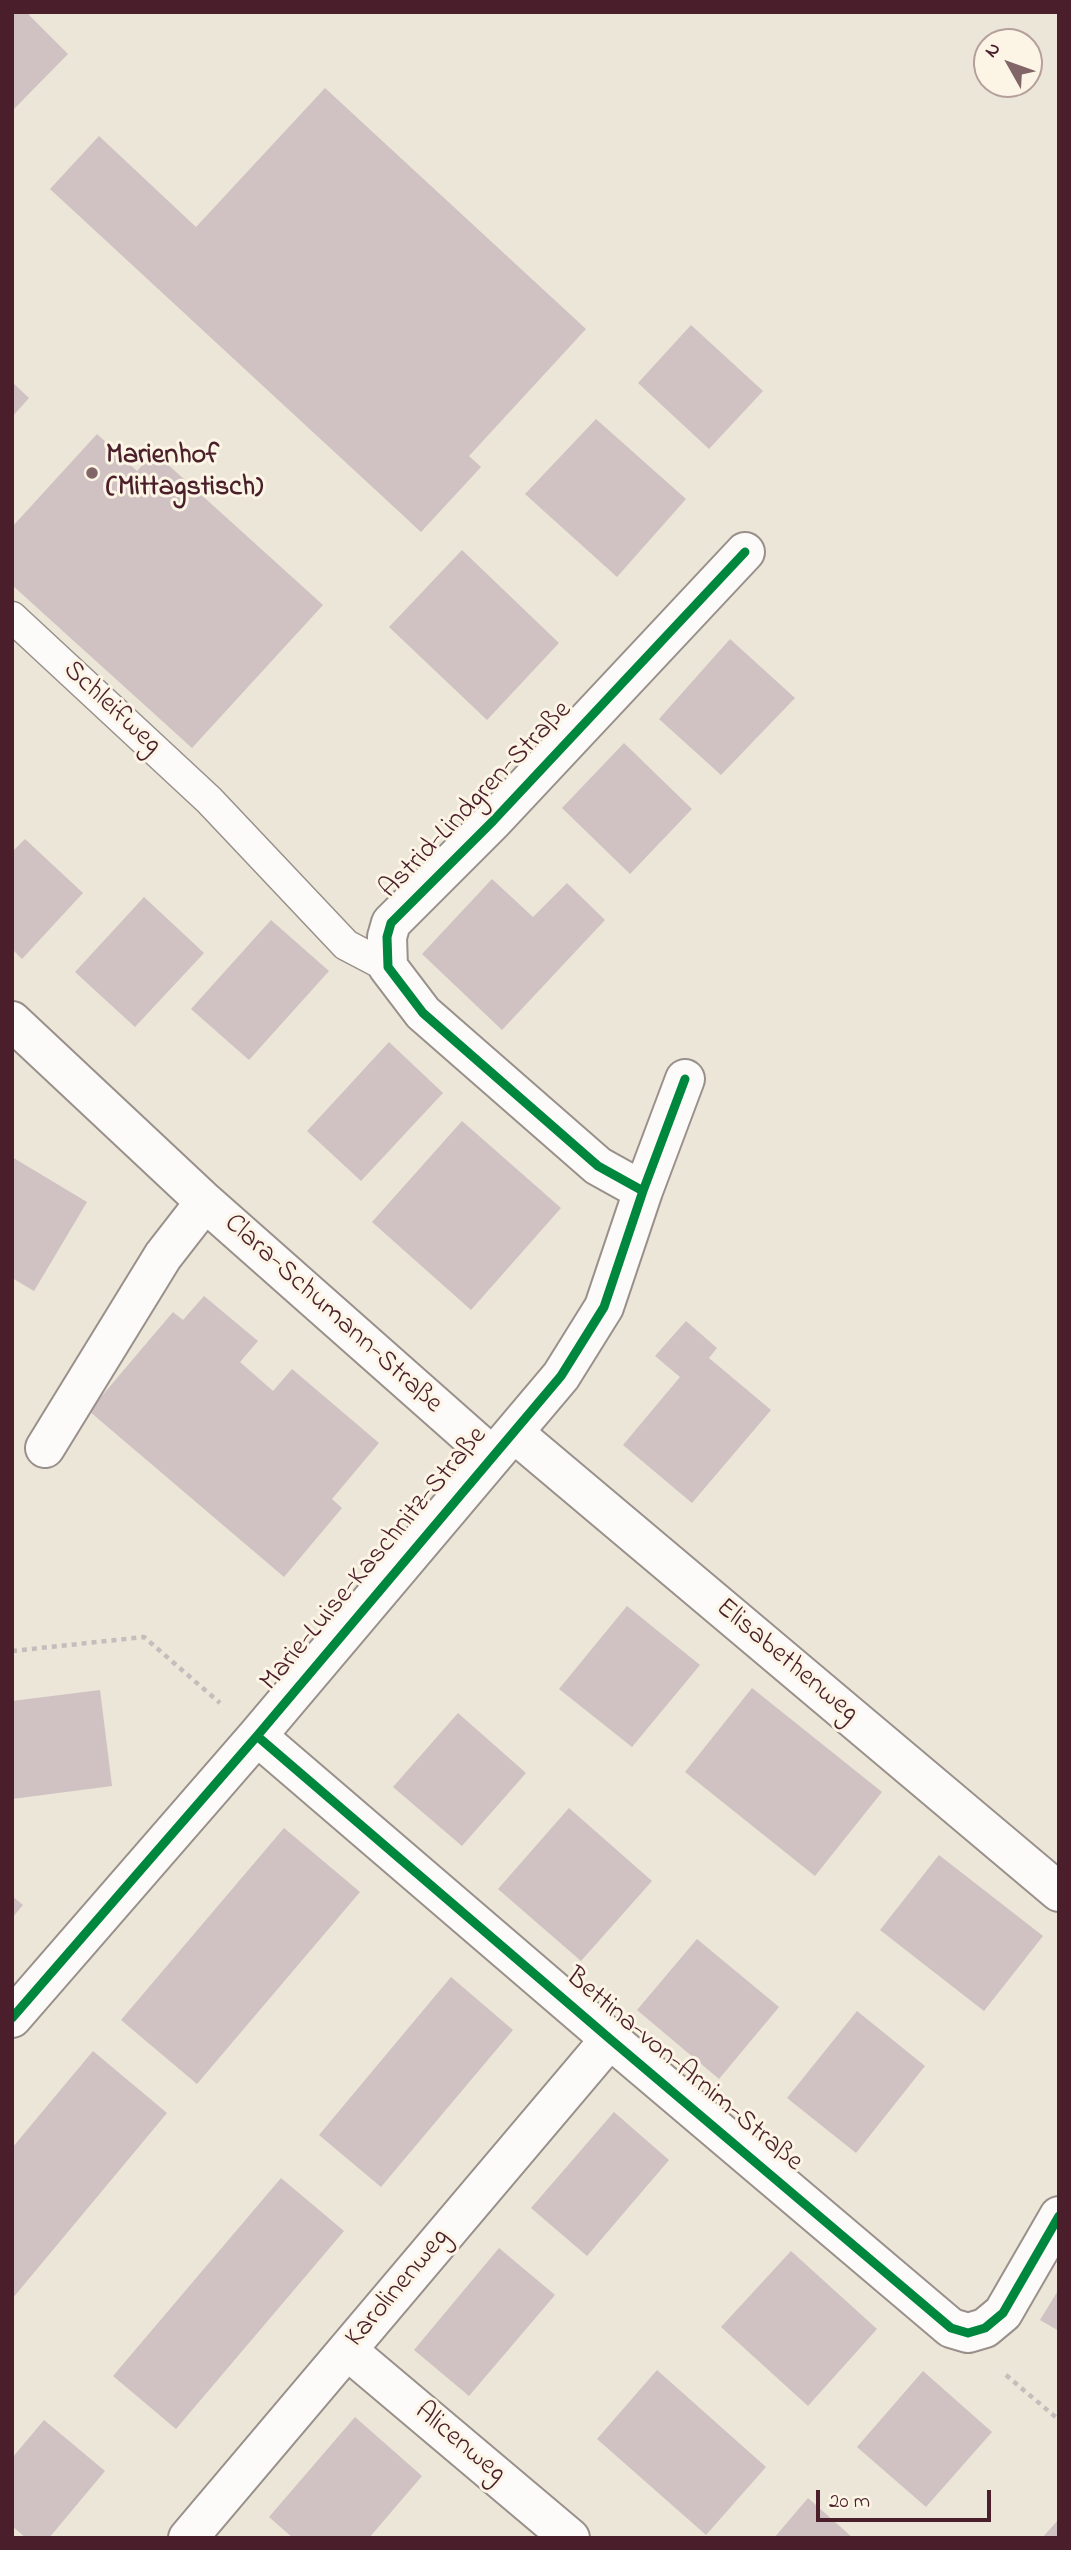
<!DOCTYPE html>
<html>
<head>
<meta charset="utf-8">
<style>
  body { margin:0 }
  #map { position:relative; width:1071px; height:2550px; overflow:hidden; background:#ebe6d7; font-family:"Indie Flower",sans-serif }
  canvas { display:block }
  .frame { position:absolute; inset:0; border:14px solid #4a1f2b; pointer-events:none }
  .north { position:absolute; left:973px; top:28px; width:70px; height:70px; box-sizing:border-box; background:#fcf5e5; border:2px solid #b59f9b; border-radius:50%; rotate:310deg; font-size:19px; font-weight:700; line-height:28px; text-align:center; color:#4a1f2b }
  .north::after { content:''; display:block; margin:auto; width:24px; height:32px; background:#826567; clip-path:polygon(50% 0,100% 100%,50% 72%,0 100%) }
  .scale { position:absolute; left:816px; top:2490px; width:175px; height:32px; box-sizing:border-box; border:4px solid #4a1f2b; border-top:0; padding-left:9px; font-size:21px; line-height:24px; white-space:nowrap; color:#4a1f2b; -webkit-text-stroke:5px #fcf5e5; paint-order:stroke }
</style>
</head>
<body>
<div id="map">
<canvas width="1071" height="2550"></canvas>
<div class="frame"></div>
<div class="north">N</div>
<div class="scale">20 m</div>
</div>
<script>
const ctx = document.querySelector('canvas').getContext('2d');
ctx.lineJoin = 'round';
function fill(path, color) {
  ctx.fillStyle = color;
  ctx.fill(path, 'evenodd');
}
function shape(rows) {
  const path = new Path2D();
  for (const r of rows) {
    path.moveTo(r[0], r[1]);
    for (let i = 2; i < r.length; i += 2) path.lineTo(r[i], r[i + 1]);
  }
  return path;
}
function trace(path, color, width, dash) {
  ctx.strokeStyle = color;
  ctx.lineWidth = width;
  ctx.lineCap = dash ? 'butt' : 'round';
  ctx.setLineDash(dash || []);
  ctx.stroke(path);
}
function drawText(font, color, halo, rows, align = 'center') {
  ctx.font = font + ' "Indie Flower",sans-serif';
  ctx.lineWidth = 6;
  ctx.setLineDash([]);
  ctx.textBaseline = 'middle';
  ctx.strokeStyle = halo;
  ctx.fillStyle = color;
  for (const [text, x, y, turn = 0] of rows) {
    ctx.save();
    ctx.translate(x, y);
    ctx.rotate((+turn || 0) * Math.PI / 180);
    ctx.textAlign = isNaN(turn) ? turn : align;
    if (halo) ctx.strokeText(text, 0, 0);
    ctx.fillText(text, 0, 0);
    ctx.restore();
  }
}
fill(shape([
  [12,12,32,12,29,15,68,54,12,111],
  [325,88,586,329,469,456,481,467,421,532,50,189,99,136,196,227],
  [691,325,763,391,709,449,638,383],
  [12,382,29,398,12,417],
  [596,419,686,499,617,577,525,494],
  [97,434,137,471,154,452,323,605,192,748,12,585,12,527],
  [462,550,559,643,487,720,389,627],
  [730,639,795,698,721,775,659,719],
  [624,743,692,809,630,874,562,808],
  [25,839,83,893,22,959,12,949,12,852],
  [492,879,533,917,567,883,605,920,502,1030,422,954],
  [144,897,204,953,135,1027,75,972],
  [271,920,329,971,249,1060,191,1009],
  [389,1042,443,1093,361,1181,307,1131],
  [462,1121,561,1208,471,1310,372,1222],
  [12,1157,87,1202,34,1291,12,1278],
  [204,1296,258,1341,240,1362,273,1391,292,1369,379,1443,332,1499,342,1508,284,1577,89,1411,173,1312,183,1320],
  [686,1321,717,1348,709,1358,771,1410,692,1503,623,1445,680,1377,655,1356],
  [627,1606,700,1665,632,1747,559,1689],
  [752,1688,882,1792,815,1876,685,1772],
  [100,1690,112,1786,12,1799,12,1701],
  [458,1713,526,1773,462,1846,393,1787],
  [569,1808,652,1881,581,1961,498,1889],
  [284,1828,360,1892,197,2084,121,2020],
  [939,1855,1043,1936,984,2011,880,1930],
  [12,1896,23,1905,12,1918],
  [697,1939,779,2007,719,2079,637,2010],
  [451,1977,513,2030,381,2187,319,2135],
  [857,2011,925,2066,856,2153,787,2098],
  [93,2051,167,2113,12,2299,12,2148],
  [614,2112,669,2160,587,2256,531,2208],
  [281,2178,344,2231,176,2429,113,2376],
  [499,2248,555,2295,469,2396,414,2350],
  [791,2251,877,2329,808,2406,721,2327],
  [1059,2289,1059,2331,1040,2320],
  [657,2370,766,2467,706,2535,597,2439],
  [923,2371,992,2432,926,2507,857,2447],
  [355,2417,422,2476,369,2538,293,2538,269,2517],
  [44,2420,105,2471,49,2538,26,2538,12,2526,12,2458],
  [808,2498,853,2538,774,2538],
  [1059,2519,1059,2538,1042,2538]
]), '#d0c2c2');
const service = shape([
  [12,617,209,800,346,945,388,967]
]);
const minor = shape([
  [12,1021,205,1202,491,1455],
  [643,1191,598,1166,423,1013,388,967,387,937,391,923,493,821,745,552],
  [514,1433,1059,1892],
  [45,1448,163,1256,205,1202],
  [257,1736,610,2039,951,2328,968,2333,985,2328,1003,2313,1059,2216],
  [12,2018,257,1736,561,1376,604,1307,643,1191,685,1079],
  [347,2350,570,2538],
  [188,2538,610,2039]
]);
trace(service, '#9a908b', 33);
trace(minor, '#9a908b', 42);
trace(shape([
  [12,1651,144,1637,220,1703],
  [1006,2375,1059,2420]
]), '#c3bdbc', 4.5, [5, 5]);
trace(service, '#fcfbf9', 30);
trace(minor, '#fcfbf9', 38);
trace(shape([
  [643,1191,598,1166,423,1013,388,967,387,937,391,923,493,821,745,552],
  [257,1736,610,2039,951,2328,968,2333,985,2328,1003,2313,1059,2216],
  [12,2018,257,1736,561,1376,604,1307,643,1191,685,1079]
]), '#00873e', 9);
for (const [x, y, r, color] of [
  [92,473,7,"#826567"]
]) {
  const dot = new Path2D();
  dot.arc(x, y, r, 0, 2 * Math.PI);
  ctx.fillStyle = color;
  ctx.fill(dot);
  trace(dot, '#fcf5e5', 2.5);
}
drawText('bold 28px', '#4a1f2b', '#fcf5e5', [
  ["Marienhof",106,457],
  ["(Mittagstisch)",106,489]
], 'left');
drawText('28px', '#4a1f2b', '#fcf5e5', [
  ["Schleifweg",111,709,43],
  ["Astrid-Lindgren-Straße",477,801,-46],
  ["Clara-Schumann-Straße",332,1315,42],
  ["Marie-Luise-Kaschnitz-Straße",375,1560,-50],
  ["Elisabethenweg",786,1662,40],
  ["Bettina-von-Arnim-Straße",683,2071,40],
  ["Karolinenweg",399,2289,-50],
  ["Alicenweg",459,2444,40]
]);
</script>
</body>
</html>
